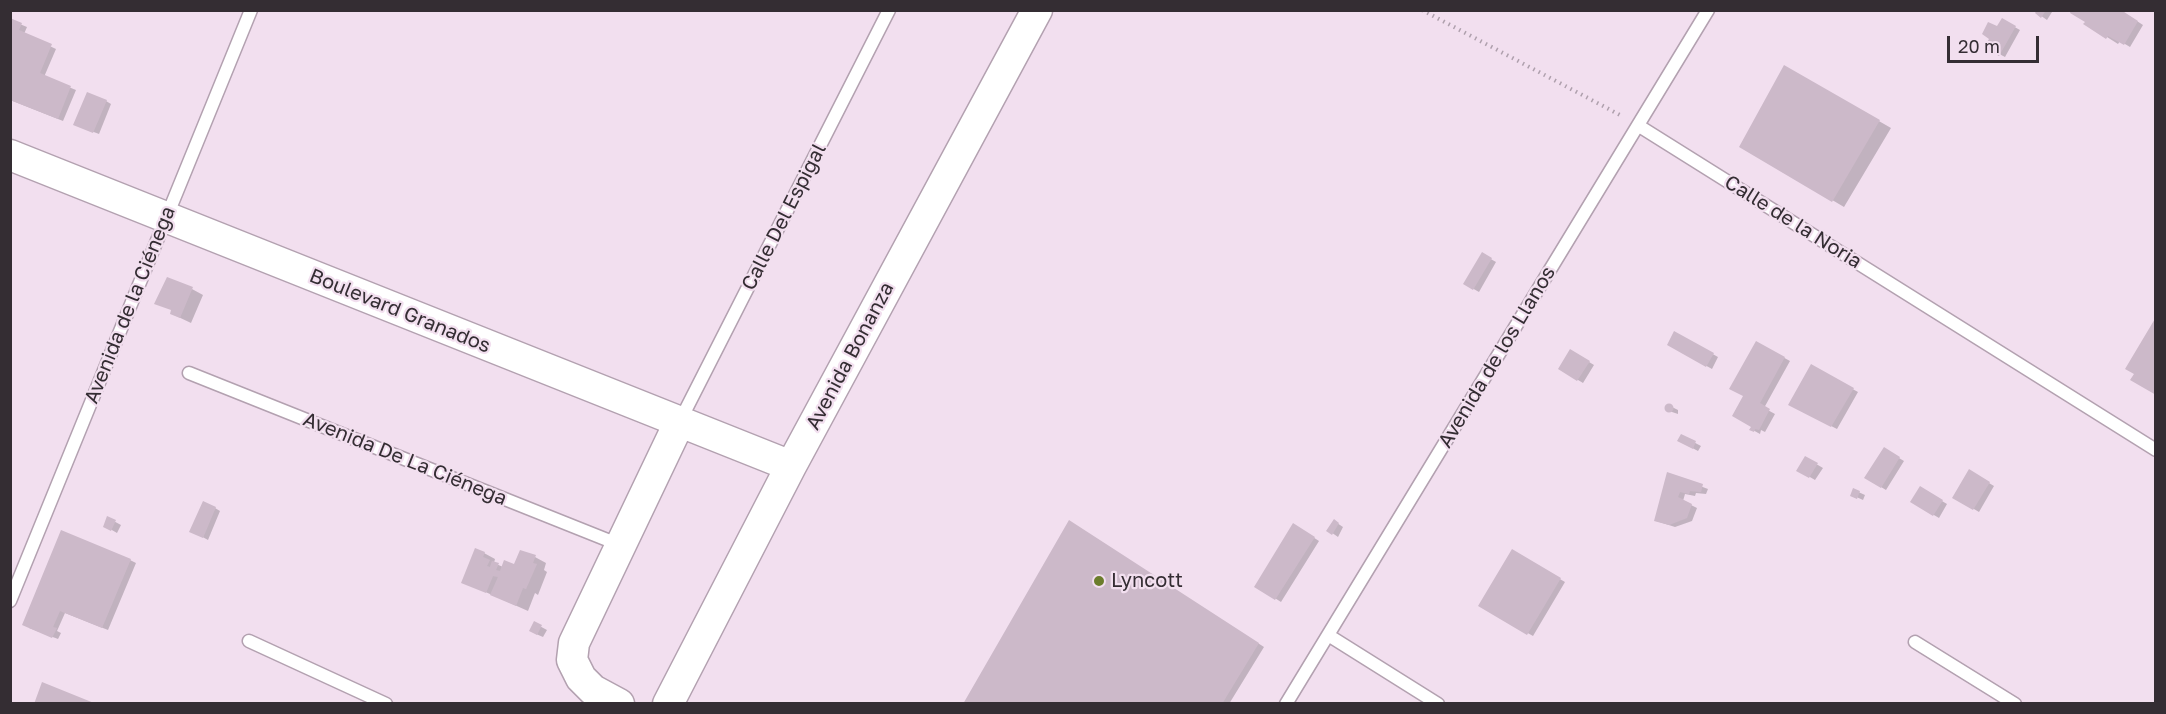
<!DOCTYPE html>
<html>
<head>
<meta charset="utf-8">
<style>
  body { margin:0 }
  #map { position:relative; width:2166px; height:714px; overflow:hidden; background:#f2dfef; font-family:"Golos Text",sans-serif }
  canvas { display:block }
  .frame { position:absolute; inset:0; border:12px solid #342d33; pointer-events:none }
  .scale { position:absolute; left:1947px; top:36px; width:92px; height:27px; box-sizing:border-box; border:3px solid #342d33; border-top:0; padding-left:8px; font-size:18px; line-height:21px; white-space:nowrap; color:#342d33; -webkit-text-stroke:4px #f2dfef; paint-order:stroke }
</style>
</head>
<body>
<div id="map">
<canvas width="2166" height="714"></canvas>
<div class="frame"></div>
<div class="scale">20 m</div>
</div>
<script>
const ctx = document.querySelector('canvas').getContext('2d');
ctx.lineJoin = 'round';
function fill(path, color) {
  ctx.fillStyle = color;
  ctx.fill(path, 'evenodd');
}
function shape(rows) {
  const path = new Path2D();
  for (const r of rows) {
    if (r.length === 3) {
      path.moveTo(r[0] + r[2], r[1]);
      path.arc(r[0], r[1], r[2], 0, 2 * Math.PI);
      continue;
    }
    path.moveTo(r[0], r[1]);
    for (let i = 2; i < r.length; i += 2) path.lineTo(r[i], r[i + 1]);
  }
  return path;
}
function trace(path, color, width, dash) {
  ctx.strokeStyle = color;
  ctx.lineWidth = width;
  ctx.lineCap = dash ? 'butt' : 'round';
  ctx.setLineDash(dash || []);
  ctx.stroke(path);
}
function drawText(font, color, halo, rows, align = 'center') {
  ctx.font = font + ' "Golos Text",sans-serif';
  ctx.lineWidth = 4.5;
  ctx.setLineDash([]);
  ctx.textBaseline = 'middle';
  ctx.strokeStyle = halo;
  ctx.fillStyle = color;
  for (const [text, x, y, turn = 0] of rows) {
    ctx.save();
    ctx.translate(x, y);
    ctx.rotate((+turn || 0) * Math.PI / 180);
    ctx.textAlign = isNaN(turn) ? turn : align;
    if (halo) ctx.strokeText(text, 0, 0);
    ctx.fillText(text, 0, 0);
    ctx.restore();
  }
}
fill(shape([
  [2039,10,2050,10,2052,12,2047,20,2037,13],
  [2120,10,2143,25,2130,47,2120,41,2118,44,2107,37,2087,21],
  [10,20,27,27,24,34,56,49,44,77,76,90,63,121,10,100],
  [2002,20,2020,30,2005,57,1986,47],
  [1785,67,1891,128,1844,207,1741,146],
  [106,101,111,104,99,134,78,126],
  [1482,254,1496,262,1479,292,1465,284],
  [192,289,203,295,191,323,172,314],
  [1675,333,1718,357,1712,369,1669,345],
  [1757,343,1790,361,1764,408,1775,414,1765,432,1761,430,1760,434,1751,429,1753,426,1745,396],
  [1571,351,1594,365,1583,383,1560,369],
  [1811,366,1858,392,1837,429,1790,405],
  [1668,405,1678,410,1678,414,1666,410],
  [1682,436,1701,446,1698,451,1679,441],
  [1884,449,1904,461,1886,490,1866,478],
  [1806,458,1823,468,1815,480,1798,470],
  [1969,471,1994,486,1979,512,1954,497],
  [1668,474,1708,489,1706,494,1696,493,1695,496,1685,494,1683,501,1697,508,1692,521,1675,527,1656,521],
  [1920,488,1947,504,1939,518,1912,502],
  [1854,490,1865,495,1863,500,1852,495],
  [215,508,220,511,208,540,197,534],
  [108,518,121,525,117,533,105,526],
  [1334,521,1343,527,1338,537,1328,530],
  [1075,525,1264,647,1229,704,965,704],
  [1294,525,1319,541,1281,602,1256,586],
  [1512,551,1565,582,1533,636,1480,606],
  [484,553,495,559,494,563,503,567,515,566,535,557,546,563,544,570,547,572,538,595,535,593,528,611,463,582],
  [130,560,136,563,108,630,65,613,57,631,61,633,58,639,29,628],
  [534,623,547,630,543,637,536,634]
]), '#0003');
fill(shape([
  [2037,10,2046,10,2041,18,2035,13],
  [2071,10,2121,10,2138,21,2124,45,2108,36,2106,39,2083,24,2085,22,2070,13],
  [10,18,22,23,19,30,52,44,40,73,71,86,58,119,10,100],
  [2002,18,2016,26,1999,56,1984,47,1989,39,1982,34,1988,22,1997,26],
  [1784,65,1880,120,1832,202,1739,147],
  [87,92,107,100,93,133,73,125],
  [1482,252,1492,258,1473,290,1463,284],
  [167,277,193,287,180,318,170,314,171,310,154,304],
  [2156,317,2156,395,2130,380,2134,374,2125,369],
  [1674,331,1714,353,1706,367,1667,345],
  [1756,341,1785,357,1760,403,1770,409,1759,430,1755,429,1754,432,1749,430,1751,427,1732,416,1743,396,1729,389],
  [1570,349,1590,361,1577,381,1558,369],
  [1811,364,1854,388,1831,427,1788,405],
  [1669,408,4.5],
  [1681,434,1696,441,1693,449,1677,441],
  [1884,447,1900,457,1881,488,1864,478],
  [1805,456,1818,463,1809,478,1796,471],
  [1969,469,1990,482,1973,510,1952,498],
  [1667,472,1703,484,1701,492,1690,491,1689,494,1680,492,1678,497,1692,504,1687,518,1669,525,1654,521],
  [1920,486,1943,500,1933,516,1910,502],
  [1853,488,1860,491,1857,499,1850,496],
  [203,501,216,507,203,538,189,532],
  [107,516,116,520,111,531,103,527],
  [1334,519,1339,523,1332,535,1326,531],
  [1069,520,1259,643,1222,704,963,704],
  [1293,523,1315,537,1275,600,1254,587],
  [61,530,131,559,102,628,60,611,53,627,57,628,52,638,22,625],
  [475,548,485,552,483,557,490,560,487,566,490,567,492,561,499,563,496,570,500,571,504,560,514,564,520,550,536,555,533,563,537,564,526,589,523,588,516,606,490,595,498,577,493,576,486,593,461,583],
  [1512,549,1561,578,1527,635,1478,606],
  [534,621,542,625,537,635,529,631],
  [42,682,94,703,94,704,34,704]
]), '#ccb9c9');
const service = shape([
  [1639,126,2156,450],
  [189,373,620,545],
  [680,421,889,10],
  [10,601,251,10],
  [1328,635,1438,704],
  [249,641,386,704],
  [1915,642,2015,704],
  [1286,704,1708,10]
]);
const tertiary = shape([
  [10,155,791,466],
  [619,704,593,690,581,678,572,660,574,643,679,423],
  [668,704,791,466,1037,10]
]);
trace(service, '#b3a1b0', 15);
trace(tertiary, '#b3a1b0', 33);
trace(shape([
  [1422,10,1620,115]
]), '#afa0ad', 4, [1.5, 4.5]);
trace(service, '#fff', 12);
trace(tertiary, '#fff', 30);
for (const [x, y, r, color] of [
  [1099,581,6,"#6b7d2c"]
]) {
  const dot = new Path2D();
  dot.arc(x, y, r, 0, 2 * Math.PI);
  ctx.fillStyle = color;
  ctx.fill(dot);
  trace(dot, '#f2dfef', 2);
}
drawText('20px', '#342d33', '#f2dfef', [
  ["Calle Del Espigal",784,217,-63],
  ["Calle de la Noria",1793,222,32],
  ["Avenida de la Ciénega",130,305,-68],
  ["Boulevard Granados",400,311,22],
  ["Avenida Bonanza",850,356,-62],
  ["Avenida de los Llanos",1497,357,-59],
  ["Avenida De La Ciénega",405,459,22]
]);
drawText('20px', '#342d33', '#f2dfef', [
  ["Lyncott",1111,581]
], 'left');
</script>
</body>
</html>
